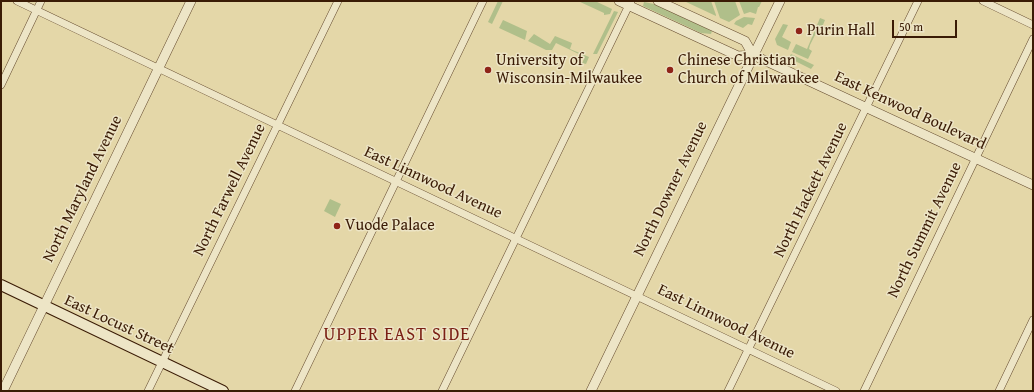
<!DOCTYPE html>
<html>
<head>
<meta charset="utf-8">
<style>
  body { margin:0 }
  #map { position:relative; width:1034px; height:392px; overflow:hidden; background:#e4d7a8; font-family:"Gentium Book Plus",serif }
  canvas { display:block }
  .frame { position:absolute; inset:0; border:2px solid #3a1b05; pointer-events:none }
  .scale { position:absolute; left:892px; top:20px; width:65px; height:18px; box-sizing:border-box; border:2px solid #3a1b05; border-top:0; padding-left:5px; font-size:12px; line-height:14px; white-space:nowrap; color:#3a1b05; -webkit-text-stroke:3px #ede5c6; paint-order:stroke }
</style>
</head>
<body>
<div id="map">
<canvas width="1034" height="392"></canvas>
<div class="frame"></div>
<div class="scale">50 m</div>
</div>
<script>
const ctx = document.querySelector('canvas').getContext('2d');
ctx.lineJoin = 'round';
function fill(path, color) {
  ctx.fillStyle = color;
  ctx.fill(path, 'evenodd');
}
function shape(rows) {
  const path = new Path2D();
  for (const r of rows) {
    path.moveTo(r[0], r[1]);
    for (let i = 2; i < r.length; i += 2) path.lineTo(r[i], r[i + 1]);
  }
  return path;
}
function trace(path, color, width, dash) {
  ctx.strokeStyle = color;
  ctx.lineWidth = width;
  ctx.lineCap = dash ? 'butt' : 'round';
  ctx.setLineDash(dash || []);
  ctx.stroke(path);
}
function drawText(font, color, halo, rows, align = 'center') {
  ctx.font = font + ' "Gentium Book Plus",serif';
  ctx.lineWidth = 3;
  ctx.setLineDash([]);
  ctx.textBaseline = 'middle';
  ctx.strokeStyle = halo;
  ctx.fillStyle = color;
  for (const [text, x, y, turn = 0] of rows) {
    ctx.save();
    ctx.translate(x, y);
    ctx.rotate((+turn || 0) * Math.PI / 180);
    ctx.textAlign = isNaN(turn) ? turn : align;
    if (halo) ctx.strokeText(text, 0, 0);
    ctx.fillText(text, 0, 0);
    ctx.restore();
  }
}
fill(shape([
  [498,1,503,1,492,24,488,22],
  [578,1,595,1,612,9,610,14,604,15,604,13],
  [684,1,711,1,716,15,716,16],
  [714,1,735,1,740,15,729,22,720,18],
  [739,1,762,1,759,7,758,7,756,14,750,12,744,14],
  [644,2,654,4,712,31,711,34,701,33,643,6],
  [614,11,618,12,597,54,593,54],
  [744,17,755,18,752,25,748,24,743,28,734,24,736,21],
  [820,18,825,20,820,32,817,31,810,45,809,49,812,51,808,59,792,52,796,44,807,49],
  [503,20,527,31,525,40,499,28],
  [783,24,788,25,782,37,791,42,788,50,777,45,775,39],
  [534,34,550,44,555,36,572,43,570,49,589,57,586,64,582,63,585,57,556,43,552,50,546,50,528,41],
  [791,54,814,65,811,69,789,58],
  [330,199,341,204,335,217,324,211]
]), '#b0bf8a');
const minor = shape([
  [17,1,836,391],
  [983,1,1033,25],
  [1,85,41,1],
  [148,391,338,1],
  [295,391,483,1],
  [442,391,631,1],
  [728,391,918,1],
  [864,391,1033,39],
  [999,391,1033,320]
]);
const tertiary = shape([
  [619,1,738,56,753,55,1033,185],
  [658,1,745,41,753,55],
  [3,391,191,1],
  [591,391,780,1]
]);
const secondary = shape([
  [1,285,223,391]
]);
trace(minor, '#644a2e', 8);
trace(tertiary, '#644a2e', 10);
trace(secondary, '#3a1b05', 12);
trace(minor, '#ede5c6', 7);
trace(tertiary, '#ede5c6', 9);
trace(secondary, '#ede5c6', 10);
for (const [x, y, r, color] of [
  [799,31,4,"#8f2418"],
  [488,70,4,"#8f2418"],
  [670,70,4,"#8f2418"],
  [337,226,4,"#8f2418"]
]) {
  const dot = new Path2D();
  dot.arc(x, y, r, 0, 2 * Math.PI);
  ctx.fillStyle = color;
  ctx.fill(dot);
  trace(dot, '#ede5c6', 1.5);
}
drawText('16px', '#3a1b05', '#ede5c6', [
  ["Purin Hall",807,31],
  ["University of",496,61],
  ["Wisconsin-Milwaukee",496,79],
  ["Chinese Christian",678,61],
  ["Church of Milwaukee",678,79],
  ["Vuode Palace",345,226]
], 'left');
drawText('16px', '#3a1b05', '#ede5c6', [
  ["East Kenwood Boulevard",910,111,25],
  ["East Linnwood Avenue",433,183,25],
  ["North Maryland Avenue",83,189,-64],
  ["North Downer Avenue",671,189,-64],
  ["North Farwell Avenue",230,190,-64],
  ["North Hackett Avenue",811,190,-64],
  ["North Summit Avenue",925,230,-64],
  ["East Linnwood Avenue",726,322,26],
  ["East Locust Street",119,325,25]
]);
ctx.letterSpacing = '1px';
drawText('18px', '#7a1f14', '#ede5c6', [
  ["UPPER EAST SIDE",397,335]
]);
ctx.letterSpacing = '0px';
</script>
</body>
</html>
